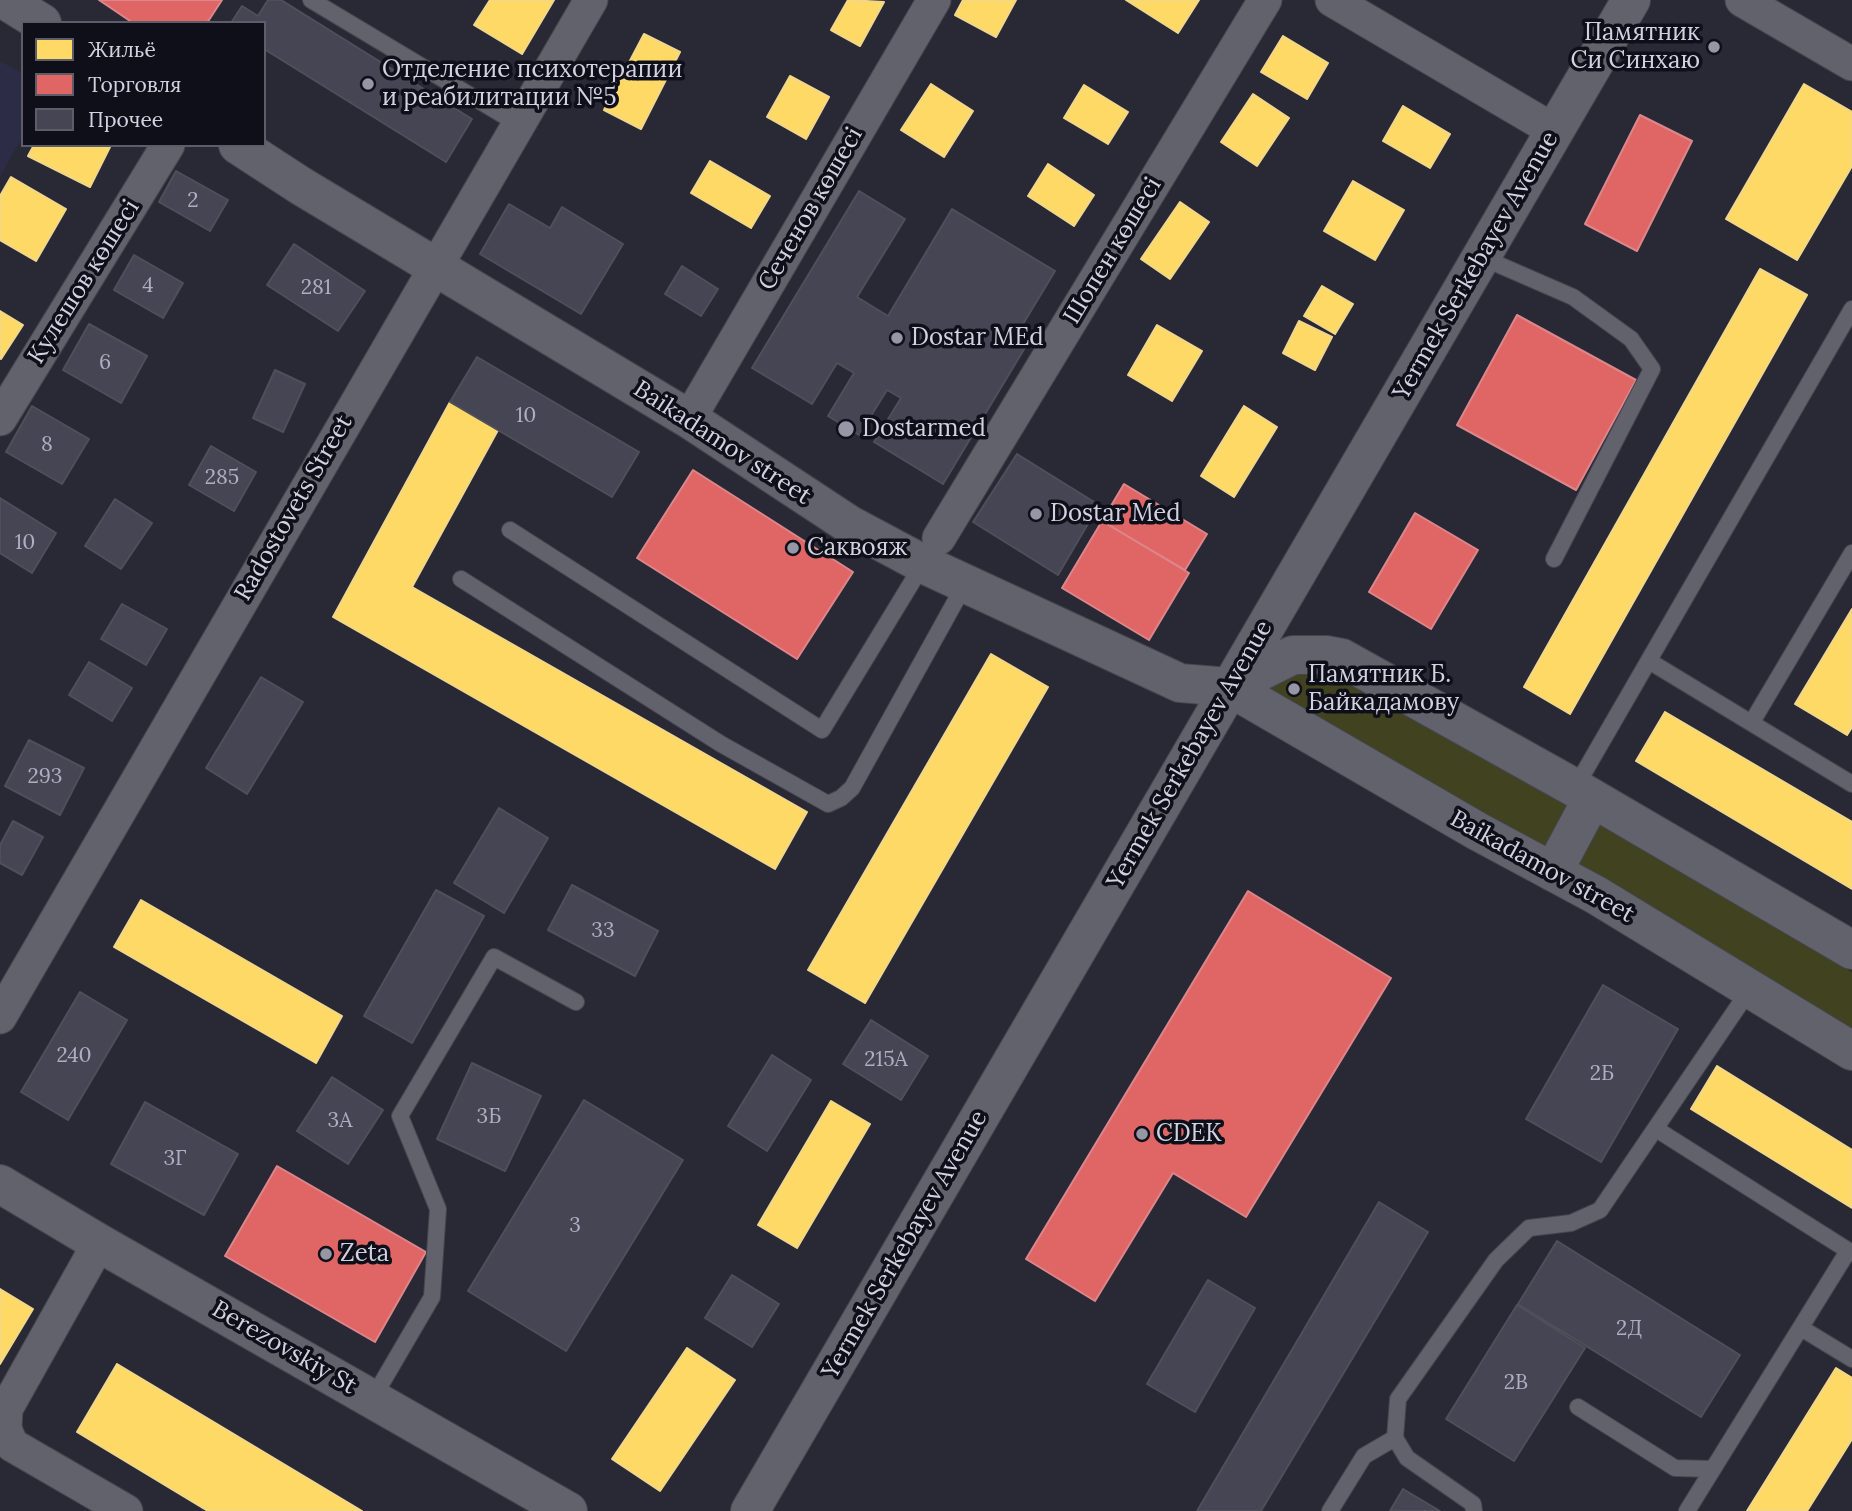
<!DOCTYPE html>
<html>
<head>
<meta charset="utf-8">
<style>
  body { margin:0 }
  #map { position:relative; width:1852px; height:1511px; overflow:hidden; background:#292936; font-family:Lora,serif }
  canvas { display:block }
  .legend { position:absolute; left:21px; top:21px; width:245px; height:126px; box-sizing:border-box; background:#0e0f19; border:2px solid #5c5d69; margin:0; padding:9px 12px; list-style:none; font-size:21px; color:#d1d2e1 }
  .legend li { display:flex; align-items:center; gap:14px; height:35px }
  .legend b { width:35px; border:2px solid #5c5d69 }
</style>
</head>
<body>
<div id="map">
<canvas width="1852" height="1511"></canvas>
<ul class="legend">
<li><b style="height:19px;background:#ffd966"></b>Жильё</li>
<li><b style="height:19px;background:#e06666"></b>Торговля</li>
<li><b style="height:19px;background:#464553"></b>Прочее</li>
</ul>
</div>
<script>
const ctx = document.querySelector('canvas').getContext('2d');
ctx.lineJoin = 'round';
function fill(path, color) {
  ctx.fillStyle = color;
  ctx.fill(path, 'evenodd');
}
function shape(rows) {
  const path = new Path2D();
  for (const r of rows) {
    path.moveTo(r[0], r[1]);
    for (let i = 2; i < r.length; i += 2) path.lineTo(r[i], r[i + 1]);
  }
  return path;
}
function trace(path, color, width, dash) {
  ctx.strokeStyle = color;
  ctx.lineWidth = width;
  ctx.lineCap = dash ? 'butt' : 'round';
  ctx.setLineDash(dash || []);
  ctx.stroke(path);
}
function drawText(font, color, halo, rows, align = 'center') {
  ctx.font = font + ' Lora,serif';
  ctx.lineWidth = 7;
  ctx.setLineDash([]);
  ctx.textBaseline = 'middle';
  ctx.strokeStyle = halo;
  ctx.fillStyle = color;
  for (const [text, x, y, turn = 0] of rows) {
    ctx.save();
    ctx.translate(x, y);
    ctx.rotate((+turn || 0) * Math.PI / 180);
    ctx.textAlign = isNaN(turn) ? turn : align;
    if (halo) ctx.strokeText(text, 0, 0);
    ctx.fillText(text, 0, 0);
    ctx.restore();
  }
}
fill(shape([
  [0,61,23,74,23,135,0,177]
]), '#2c2c47');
fill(shape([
  [1318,660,1852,972,1852,1041,1246,687]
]), '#414220');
const homes = shape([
  [490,0,554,0,522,54,474,25,490,0],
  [848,0,884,2,860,46,831,30,848,0],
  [963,0,1016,0,996,37,955,15,963,0],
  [1126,0,1199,0,1178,33,1126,0],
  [644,34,680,52,641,129,604,110,644,34],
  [1283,36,1328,63,1307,99,1261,72,1283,36],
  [790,76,829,97,806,139,767,117,790,76],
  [931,84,973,111,944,157,901,130,931,84],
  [1804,84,1852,112,1852,166,1797,260,1726,219,1804,84],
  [1084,85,1128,112,1108,144,1064,118,1084,85],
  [1253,94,1289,118,1257,166,1221,142,1253,94],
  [1403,106,1450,134,1430,168,1383,141,1403,106],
  [34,145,111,145,90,187,28,156,34,145],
  [710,161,770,196,751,228,691,193,710,161],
  [1048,164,1094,195,1074,226,1028,196,1048,164],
  [11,177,66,209,36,261,0,240,0,196,11,177],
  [1353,181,1404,210,1375,260,1324,231,1353,181],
  [1180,202,1209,222,1170,279,1141,259,1180,202],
  [1760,269,1807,295,1570,714,1524,687,1760,269],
  [1322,286,1353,304,1335,334,1304,316,1322,286],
  [0,311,23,325,1,359,0,358,0,311],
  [1299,321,1332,337,1315,370,1283,353,1299,321],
  [1157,325,1202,351,1172,401,1128,375,1157,325],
  [450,402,498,430,412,587,807,812,775,869,333,617,450,402],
  [1244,406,1277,427,1234,497,1201,476,1244,406],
  [1852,609,1852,727,1847,735,1795,704,1852,609],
  [991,654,1048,687,865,1003,808,970,991,654],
  [1665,712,1852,822,1852,889,1636,761,1665,712],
  [141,900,342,1016,316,1063,114,947,141,900],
  [1717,1066,1852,1150,1852,1208,1691,1109,1717,1066],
  [831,1101,870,1124,797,1248,758,1225,831,1101],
  [0,1289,33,1309,0,1364,0,1289],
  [687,1348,735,1380,660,1491,612,1459,687,1348],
  [117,1364,362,1511,208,1511,77,1432,117,1364],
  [1836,1368,1852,1378,1852,1439,1807,1511,1747,1511,1836,1368]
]);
fill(homes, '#ffd966');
trace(homes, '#f1d78b', 2);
const shops = shape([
  [99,0,222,0,207,23,133,23,99,0],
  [1640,115,1692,141,1637,251,1585,224,1640,115],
  [1517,315,1636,380,1576,490,1457,425,1517,315],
  [693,470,853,572,797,659,637,558,693,470],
  [1124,484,1207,534,1185,570,1102,521,1124,484],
  [1415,513,1478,550,1431,629,1369,592,1415,513],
  [1102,521,1189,573,1149,640,1062,588,1102,521],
  [1248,891,1391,978,1246,1217,1173,1173,1095,1301,1026,1259,1248,891],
  [277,1166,426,1252,375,1342,225,1256,277,1166]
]);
fill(shops, '#e06666');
trace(shops, '#dc868b', 2);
const building = shape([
  [268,0,281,0,472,119,446,162,264,49,264,23,231,23,242,6,258,16,268,0],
  [176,171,228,200,210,231,159,202,176,171],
  [859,191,905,219,857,297,888,316,952,209,1055,271,1017,334,1029,341,943,484,874,442,901,398,887,390,859,435,828,416,854,373,837,363,812,404,752,368,859,191],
  [509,204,550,228,562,207,623,244,581,314,480,254,509,204],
  [294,244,365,291,338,331,267,285,294,244],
  [134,255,183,283,163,318,114,290,134,255],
  [682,266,718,289,701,316,665,294,682,266],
  [89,324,147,356,121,403,63,370,89,324],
  [477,357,639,452,612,497,450,402,477,357],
  [275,370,305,384,283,432,253,418,275,370],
  [32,406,89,439,62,484,6,452,32,406],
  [211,446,256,472,234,511,189,485,211,446],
  [1017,454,1099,505,1058,575,973,522,1017,454],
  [0,498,56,533,32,573,0,553,0,498],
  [115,499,152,523,121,569,85,546,115,499],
  [122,604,167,629,146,665,101,639,122,604],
  [89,662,132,688,112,721,69,695,89,662],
  [261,677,303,702,247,794,206,768,261,677],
  [29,740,84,768,60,815,5,786,29,740],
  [499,808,548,838,504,913,454,883,499,808],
  [13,821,43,837,22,875,0,863,0,845,13,821],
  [572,885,658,931,635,976,548,930,572,885],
  [436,890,484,916,412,1043,364,1016,436,890],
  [1603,985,1678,1029,1601,1162,1526,1119,1603,985],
  [80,992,127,1020,68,1120,21,1092,80,992],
  [871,1020,928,1056,901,1100,843,1064,871,1020],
  [772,1055,811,1080,767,1151,728,1126,772,1055],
  [472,1063,541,1096,505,1171,437,1139,472,1063],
  [332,1077,383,1110,348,1164,297,1131,332,1077],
  [584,1100,683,1160,566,1351,468,1291,584,1100],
  [145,1102,238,1154,204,1215,111,1164,145,1102],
  [1379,1202,1428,1232,1261,1511,1197,1511,1379,1202],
  [1557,1241,1740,1355,1701,1417,1518,1304,1557,1241],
  [732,1275,779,1304,752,1347,705,1318,732,1275],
  [1208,1280,1255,1308,1195,1412,1147,1384,1208,1280],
  [1517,1305,1585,1348,1514,1461,1446,1419,1517,1305],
  [1403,1489,1440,1511,1390,1511,1403,1489]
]);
fill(building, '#464553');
trace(building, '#4f4f5a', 2);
const service = shape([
  [311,0,518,124],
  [1481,257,1573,297,1631,339,1652,369,1554,559],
  [510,530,822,730,923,564],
  [461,579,721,744,828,804,841,798,852,788,965,584],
  [1649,661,1852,784],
  [1752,722,1852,553],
  [1575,788,1852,309],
  [1656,1129,1852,1253],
  [1801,1328,1852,1359],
  [373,1398,432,1297,438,1209,400,1116,494,957,576,1002],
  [1578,1407,1675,1468,1713,1469],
  [1330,1511,1364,1456,1395,1438],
  [1474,1511,1473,1504,1407,1458,1395,1438,1398,1399,1496,1260,1529,1228,1571,1223,1600,1210,1750,989],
  [1687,1511,1848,1251]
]);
const minor = shape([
  [1332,0,1555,131],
  [1742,0,1852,64],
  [0,419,168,145],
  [689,419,934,0],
  [939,538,1265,0],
  [0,1017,591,0],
  [99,1243,6,1409,5,1429,12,1445,126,1511]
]);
const tertiary = shape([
  [5,0,42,23],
  [238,145,301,186,689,419,850,525,923,564,1180,683,1229,687,1477,831,1596,895,1852,1051],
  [1229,687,1293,655,1326,655,1342,658,1575,788,1852,950],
  [1553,872,1592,799],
  [0,1184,99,1243,568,1511],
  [750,1511,1631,0]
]);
trace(service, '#454550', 18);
trace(minor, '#454550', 35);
trace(tertiary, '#454550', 40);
trace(service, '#62626c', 16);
trace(minor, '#62626c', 33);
trace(tertiary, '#62626c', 38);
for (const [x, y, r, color] of [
  [1714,47,7,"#9697a5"],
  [368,84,7,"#9697a5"],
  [897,338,7,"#9697a5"],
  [846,429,9,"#9697a5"],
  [1036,514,7,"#9697a5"],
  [793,548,7,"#9697a5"],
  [1294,689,7,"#9697a5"],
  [1142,1134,7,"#9697a5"],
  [326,1254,7,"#9697a5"]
]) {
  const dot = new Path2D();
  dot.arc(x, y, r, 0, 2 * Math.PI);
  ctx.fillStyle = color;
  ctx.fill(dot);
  trace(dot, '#0e0f19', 2.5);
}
drawText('21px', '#aeafbe', null, [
  ["2",193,201],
  ["4",148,286],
  ["281",316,288],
  ["6",105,363],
  ["10",526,416],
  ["8",47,445],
  ["285",222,478],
  ["10",25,543],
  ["293",45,777],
  ["33",603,931],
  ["240",74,1056],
  ["215А",886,1060],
  ["2Б",1602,1074],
  ["3Б",489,1117],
  ["3А",340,1121],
  ["3Г",175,1159],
  ["3",575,1226],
  ["2Д",1629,1329],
  ["2В",1516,1383]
]);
drawText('24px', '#d1d2e1', '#0e0f19', [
  ["Памятник",1700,33,"right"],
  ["Си Синхаю",1700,61,"right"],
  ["Отделение психотерапии",382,70],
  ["и реабилитации №5",382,98],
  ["Dostar MEd",911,338],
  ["Dostarmed",862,429],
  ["Dostar Med",1050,514],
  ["Саквояж",807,548],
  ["Памятник Б.",1308,675],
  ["Байкадамову",1308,703],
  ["CDEK",1156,1134],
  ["Zeta",340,1254]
], 'left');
drawText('24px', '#d1d2e1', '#0e0f19', [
  ["Сеченов көшесі",811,209,-60],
  ["Шопен көшесі",1113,251,-59],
  ["Yermek Serkebayev Avenue",1476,266,-60],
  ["Кулешов көшесі",84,282,-58],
  ["Baikadamov street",722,443,33],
  ["Radostovets Street",294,508,-60],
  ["Yermek Serkebayev Avenue",1190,755,-60],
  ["Baikadamov street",1542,867,29],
  ["Yermek Serkebayev Avenue",905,1245,-60],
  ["Berezovskiy St",284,1348,30]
]);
</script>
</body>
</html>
